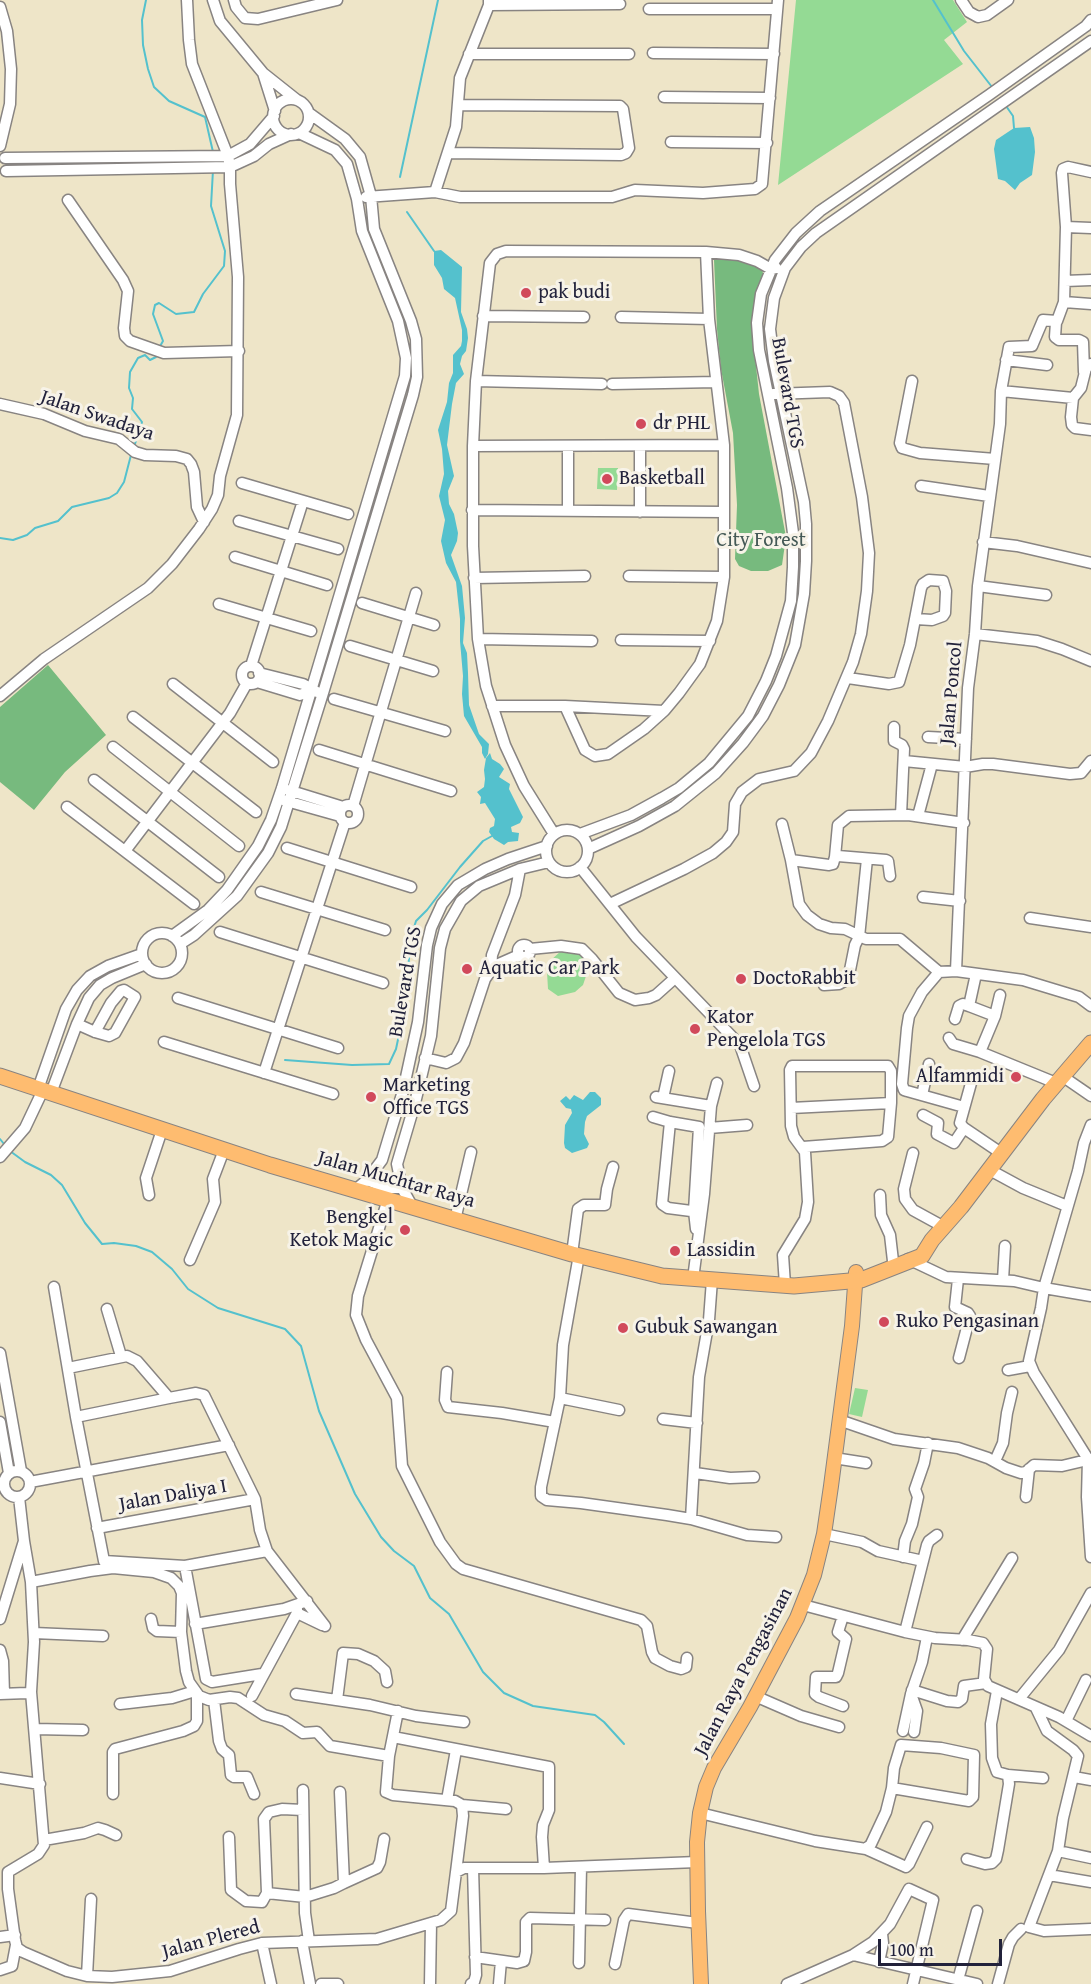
<!DOCTYPE html>
<html>
<head>
<meta charset="utf-8">
<style>
  body { margin:0 }
  #map { position:relative; width:1091px; height:1984px; overflow:hidden; background:#eee5c8; font-family:"Gentium Book Plus",serif }
  canvas { display:block }
  .scale { position:absolute; left:878px; top:1939px; width:124px; height:27px; box-sizing:border-box; border:3px solid #22223b; border-top:0; padding-left:8px; font-size:18px; line-height:21px; white-space:nowrap; color:#22223b; -webkit-text-stroke:4px #f7f3e8; paint-order:stroke }
</style>
</head>
<body>
<div id="map">
<canvas width="1091" height="1984"></canvas>
<div class="scale">100 m</div>
</div>
<script>
const ctx = document.querySelector('canvas').getContext('2d');
ctx.lineJoin = 'round';
function fill(path, color) {
  ctx.fillStyle = color;
  ctx.fill(path, 'evenodd');
}
function shape(rows) {
  const path = new Path2D();
  for (const r of rows) {
    if (r.length === 3) {
      path.moveTo(r[0] + r[2], r[1]);
      path.arc(r[0], r[1], r[2], 0, 2 * Math.PI);
      continue;
    }
    path.moveTo(r[0], r[1]);
    for (let i = 2; i < r.length; i += 2) path.lineTo(r[i], r[i + 1]);
  }
  return path;
}
function trace(path, color, width, dash) {
  ctx.strokeStyle = color;
  ctx.lineWidth = width;
  ctx.lineCap = dash ? 'butt' : 'round';
  ctx.setLineDash(dash || []);
  ctx.stroke(path);
}
function drawText(font, color, halo, rows, align = 'center') {
  ctx.font = font + ' "Gentium Book Plus",serif';
  ctx.lineWidth = 6;
  ctx.setLineDash([]);
  ctx.textBaseline = 'middle';
  ctx.strokeStyle = halo;
  ctx.fillStyle = color;
  for (const [text, x, y, turn = 0] of rows) {
    ctx.save();
    ctx.translate(x, y);
    ctx.rotate((+turn || 0) * Math.PI / 180);
    ctx.textAlign = isNaN(turn) ? turn : align;
    if (halo) ctx.strokeText(text, 0, 0);
    ctx.fillText(text, 0, 0);
    ctx.restore();
  }
}
fill(shape([
  [796,0,953,0,967,22,944,40,963,64,778,185],
  [598,468,618,468,617,490,597,489],
  [561,951,569,951,582,955,588,970,583,985,575,992,558,996,548,989,547,972,551,960],
  [855,1388,868,1390,862,1417,849,1414]
]), '#94da94');
fill(shape([
  [728,257,749,263,762,270,764,276,753,309,754,347,759,394,786,537,782,565,768,571,751,571,739,566,735,559,737,505,733,433,721,369,717,329,714,260],
  [48,665,106,735,65,772,34,810,0,782,0,707]
]), '#77ba7e');
fill(shape([
  [1030,127,1034,138,1035,152,1032,175,1020,183,1015,190,1005,181,998,179,994,149,996,140,1014,128],
  [441,250,462,267,461,312,467,329,468,338,466,351,462,356,460,364,464,374,456,383,452,404,447,445,454,476,448,491,449,504,454,514,458,533,457,541,451,555,462,586,465,618,463,643,467,653,468,673,469,705,479,734,489,744,488,754,485,759,482,753,482,747,464,716,462,694,463,676,460,641,460,619,456,582,446,563,441,541,445,520,439,496,444,474,442,449,438,430,447,402,449,383,453,373,453,355,461,346,462,341,462,330,455,298,444,289,442,278,434,265,434,251],
  [490,753,492,759,500,764,504,769,499,777,510,784,509,789,523,817,520,823,511,827,512,832,519,833,518,841,508,842,504,845,494,839,489,832,490,828,494,826,495,819,485,803,480,804,481,797,477,792,484,787,485,779,484,770,486,758],
  [590,1092,595,1092,601,1098,601,1105,587,1116,585,1122,584,1134,589,1144,587,1148,572,1153,565,1148,564,1143,565,1125,572,1113,571,1109,566,1108,560,1101,566,1096,570,1100,574,1095,583,1100]
]), '#54c1cd');
trace(shape([
  [146,0,142,20,143,45,148,69,154,87,169,101,205,117,213,152],
  [933,0,964,51,992,87],
  [1006,106,1013,116,1014,128],
  [400,177,438,0],
  [407,212,434,251],
  [159,348,163,341,153,314,155,305,159,303,176,314,194,312,203,294,224,266,225,251,211,206,213,170],
  [134,447,142,422,132,409,133,398,129,388,130,372,138,358,145,355,150,360,156,357,157,354],
  [0,538,13,540,27,535,35,528,58,521,72,507,109,498,117,493,124,482,131,455],
  [285,1060,352,1065,389,1064,396,1049,404,1011,411,937,416,921,427,910,460,867,483,841,492,836],
  [0,1139,4,1144],
  [10,1151,25,1162,51,1175,62,1185,85,1223,102,1244,114,1243,136,1246,152,1252,172,1269,188,1289,218,1308,285,1329,301,1346,319,1411,355,1494,381,1537,394,1551,414,1566,430,1598,449,1614,483,1672,504,1693,533,1706,595,1715,604,1722,624,1744]
]), '#54c1cd', 2);
const minor = shape([
  [213,0,220,21,263,73,297,100],
  [234,0,236,7,245,18,258,19,337,0],
  [961,0,969,12,978,17,987,15,1008,0],
  [489,5,620,4],
  [0,7,7,31,11,69,10,104,0,146],
  [649,9,777,9],
  [653,53,774,54],
  [469,54,629,54],
  [263,73,275,111],
  [664,97,770,98],
  [291,117,18],
  [671,142,767,143],
  [448,153,621,155,626,153,629,148,623,109,620,106,458,105],
  [5,158,228,156,250,144,274,116],
  [6,171,230,167,254,156,269,144,291,134],
  [1091,172,1068,167,1063,169,1062,173,1066,227,1064,302,1091,304],
  [435,192,456,127,460,78,489,5,489,0],
  [366,197,435,192,460,197,612,197,635,190,703,193,755,189,762,184,778,0],
  [68,200,123,280,128,291,124,328,125,336,130,341,164,353,239,351],
  [1066,227,1091,228],
  [706,252,739,255,757,261,771,269,776,268],
  [1065,281,1091,280],
  [483,316,584,317],
  [621,317,709,319],
  [1056,322,1055,337,1059,340,1079,340,1083,342,1084,372],
  [1006,360,1047,365],
  [476,381,602,384],
  [912,381,900,443,902,448,920,453,995,459],
  [612,384,716,382],
  [1001,391,1009,347,1032,346,1043,320,1057,321,1064,302],
  [1073,398,1071,417,1072,425,1075,428,1091,430],
  [0,404,44,414,85,431,119,439,135,452,145,455,176,456,187,459,191,464,194,472,197,507,204,522],
  [473,446,724,445],
  [568,447,568,511],
  [242,483,348,514],
  [921,486,989,496],
  [472,510,724,512],
  [640,512,640,447],
  [239,521,338,549],
  [983,542,1017,546,1091,563],
  [235,557,327,585],
  [629,576,724,577],
  [474,578,585,576],
  [978,586,1046,595],
  [362,603,434,625],
  [219,604,311,631],
  [975,634,1037,641,1062,649,1091,661],
  [478,639,592,641],
  [621,640,710,641],
  [350,646,433,671],
  [251,666,303,501],
  [251,675,9],
  [259,673,303,684,317,692],
  [848,678,889,684,899,682,910,645,921,588,923,584,929,580,943,581,946,591,945,613,943,616,932,620,916,619],
  [257,682,300,695,312,690],
  [173,684,273,762],
  [0,696,44,659,148,588,172,564,199,529,212,509,218,495,220,476,237,415,238,277,230,184,230,167,228,156,192,64,189,40,187,0],
  [334,699,445,731],
  [492,706,565,706,664,711],
  [133,717,256,812],
  [894,727,894,741,902,745,904,749,901,815],
  [928,737,966,739],
  [113,747,239,846],
  [319,750,451,791],
  [904,761,965,767,983,764,993,764,1070,774,1081,773,1091,761],
  [94,780,219,877],
  [288,790,343,807],
  [283,800,340,816],
  [349,814,9],
  [353,806,416,593],
  [67,807,194,904],
  [918,816,932,764],
  [782,824,791,860,799,904,807,915,819,924,831,928,845,929,866,939,900,939,939,972,956,971,1023,980,1079,997,1091,1006],
  [567,851,21],
  [554,834,524,786,505,745,486,686,478,639,473,546,473,446,476,381,490,263,497,254,506,251,706,252,709,319,724,445,724,577,717,621,700,664,679,693,664,711,644,729,608,754,595,756,585,750,565,706],
  [580,834,631,815,662,798,679,788,709,763,748,716,766,681,776,656,791,601,793,567,793,533,787,488,759,350,757,323,761,294,775,260,796,233,820,211,989,95,1086,26,1091,20],
  [287,848,411,887],
  [588,849,639,826,675,806,716,773,743,743,763,716,779,685,795,645,804,594,806,561,806,524,804,502,774,361,770,329,774,298,785,268,801,247,816,233,1091,41],
  [125,851,230,713,247,683],
  [835,857,838,825,849,816,908,815,964,823],
  [791,860,829,865,833,864,835,857,838,856,886,860,888,861,890,876],
  [580,867,636,937,740,1045,754,1086],
  [261,892,385,930],
  [923,897,960,901],
  [610,904,684,869,713,853,726,842,733,832,735,804,742,792,759,779,794,771,811,753,828,721,853,662,861,634,867,591,869,553,862,497,844,403,839,396,830,392,773,394],
  [1030,918,1091,927],
  [220,932,383,983],
  [162,953,20],
  [172,936,208,910,227,890,258,846,271,820,282,788,405,376,406,358,398,321,362,231,357,199,347,164,335,150,299,133],
  [180,944,194,935,237,896,268,853,281,827,323,693,413,395,417,377,416,339,411,321,374,229,371,196,360,157,345,139,309,113],
  [524,951,6],
  [530,949,561,946,582,949,592,959,619,993,635,1000,649,998,656,995,675,978],
  [491,970,492,955,515,895,520,869],
  [956,971,968,688,975,634,978,586,1000,424,1001,391,1073,398,1081,388,1086,368,1091,364],
  [939,972,922,992,909,1016,907,1028,902,1084,904,1090,907,1091,964,1107],
  [976,974,969,1006,995,1016],
  [824,985,839,984,848,979,849,975,855,945,859,937,867,859],
  [178,998,338,1048],
  [955,1019,959,1006,963,1004,969,1006],
  [77,1024,95,1032,109,1036,115,1033,135,997,124,990,121,991,111,1003,95,1032],
  [949,1038,953,1044,980,1052,1056,1083],
  [164,1042,333,1094],
  [980,1052,995,1016,1000,995],
  [425,1058,446,1063,456,1058,464,1043,485,979,494,966,519,955],
  [264,1073,345,822],
  [1062,1076,1091,1096],
  [38,1089,66,1009,77,990,90,976,108,966,142,954],
  [51,1093,77,1024,89,998,100,985,112,978,146,964],
  [922,1095,929,1064],
  [656,1097,711,1106],
  [663,1098,669,1071],
  [791,1108,891,1103],
  [923,1115,938,1123,937,1134,954,1143,964,1128,960,1123,973,1076],
  [653,1117,670,1122,699,1127,694,1211,696,1229],
  [670,1122,662,1204,668,1208,699,1212],
  [1091,1125,1084,1143,1078,1171,1044,1288,1041,1308,1029,1361,1034,1373,1088,1459,1087,1497,1091,1557],
  [709,1128,747,1125],
  [964,1128,1001,1153],
  [913,1153,904,1189,905,1199,913,1210,944,1227],
  [0,1157,25,1128,43,1090],
  [988,1169,1023,1188,1067,1206],
  [367,1180,386,1188,402,1188],
  [355,1190,367,1180,382,1160,388,1140,403,1091,418,1022,427,945,431,928,442,904,458,885,485,869,508,859,547,846],
  [149,1195,146,1178,162,1130],
  [880,1195,881,1215,890,1235,893,1261],
  [388,1199,358,1296,356,1315,366,1340,397,1398,402,1466,440,1542,456,1564,463,1569,641,1620,647,1626,652,1652,655,1658,670,1666,681,1669,686,1667,687,1658],
  [412,1206,402,1188,397,1164,415,1103,431,1036,440,948,445,929,461,901,479,886,520,869,549,862],
  [455,1220,471,1152],
  [572,1254,578,1209,584,1205,605,1205,607,1189,613,1167],
  [579,1255,563,1345,560,1398,541,1487,541,1496,547,1500,581,1503,667,1515,691,1519,747,1535,776,1537],
  [908,1259,946,1277,1014,1281,1044,1288,1091,1296],
  [190,1260,215,1202,213,1179,224,1150],
  [693,1279,704,1194,711,1106,717,1083],
  [958,1279,955,1307,968,1313,970,1316,959,1358],
  [1003,1280,1005,1246],
  [785,1285,783,1255,805,1219,808,1202,805,1152,794,1137,791,1126,790,1070,792,1066,888,1066,891,1071,891,1103,888,1137,882,1141,803,1147],
  [54,1287,76,1417,104,1561,185,1566,267,1551],
  [107,1309,121,1356],
  [0,1353,21,1471],
  [68,1368,127,1356,137,1361,169,1398],
  [1008,1370,1030,1366],
  [447,1372,445,1400,448,1407,502,1413,555,1422],
  [560,1398,619,1410],
  [76,1417,169,1398,196,1393,204,1395,255,1499,260,1530,267,1551,325,1626],
  [663,1419,697,1423],
  [839,1420,894,1439,958,1448,988,1458,1006,1468,1021,1473,1026,1472,1034,1465,1062,1466,1091,1459],
  [0,1422,9,1473],
  [834,1458,866,1463],
  [995,1461,1003,1443,1007,1413,1012,1392],
  [17,1484,13],
  [695,1473,730,1478,754,1477],
  [30,1482,229,1445],
  [1026,1497,1029,1469],
  [691,1519,699,1377,709,1320,712,1280],
  [97,1528,255,1499],
  [824,1534,862,1542,878,1551,923,1561],
  [24,1541,31,1582,34,1642,31,1692,44,1845,38,1854,8,1872,8,1889,15,1940,17,1948,23,1952,67,1971,87,1976,112,1977,170,1971,239,1949,262,1943,377,1939,441,1920,451,1911,456,1872,464,1868,544,1868,697,1862],
  [903,1557,905,1541,912,1524,918,1497,915,1489,924,1463,928,1443],
  [185,1566,206,1679,212,1682,262,1674],
  [31,1582,90,1571,113,1568,154,1572,171,1578,179,1586,182,1593,181,1632,186,1671,189,1682,199,1696,209,1700,230,1697,238,1698,264,1715,285,1721,303,1733,317,1732,330,1746,389,1756],
  [803,1605,905,1632,935,1638,968,1640,983,1643,987,1649,984,1679,988,1686,1059,1717,1091,1736],
  [297,1613,322,1625],
  [843,1616,838,1632,846,1639,838,1673,836,1677,816,1677,815,1694,819,1697,843,1706],
  [0,1619,24,1541,19,1497],
  [151,1619,153,1628,157,1631,181,1632],
  [195,1624,284,1609,307,1601],
  [905,1632,927,1545,929,1541,937,1535],
  [34,1633,103,1636],
  [962,1640,1012,1558],
  [0,1650,3,1661,4,1694],
  [912,1690,947,1701,958,1702,962,1699,964,1686,986,1683],
  [0,1694,27,1693],
  [296,1694,370,1705,416,1716,464,1722],
  [911,1694,917,1711,914,1732],
  [252,1696,297,1613,297,1605],
  [755,1696,801,1716,839,1727],
  [1019,1699,1059,1650,1091,1593],
  [214,1700,219,1741,222,1749,229,1755,231,1775,234,1777,247,1777,254,1794],
  [337,1700,343,1653,358,1654,374,1661,385,1671,387,1682],
  [120,1704,172,1698,195,1691],
  [1036,1708,1047,1731,1073,1750,1078,1756,1063,1818,1058,1851,1029,1927,1044,1931,1091,1929],
  [398,1711,389,1756,386,1792,393,1795,455,1801,462,1805,463,1816,456,1872],
  [1066,1721,1086,1680],
  [35,1729,83,1730],
  [903,1731,911,1694,922,1662,927,1637],
  [393,1737,549,1767,549,1810,543,1825,542,1837,544,1868],
  [1008,1775,1043,1778],
  [1074,1777,1091,1780],
  [0,1778,40,1784],
  [303,1790,305,1913,309,1941],
  [113,1794,113,1752,115,1749,183,1731,194,1726,197,1721,197,1694],
  [447,1800,456,1750],
  [462,1805,506,1809],
  [700,1813,815,1841,866,1849,871,1844,886,1812,892,1788,894,1768,901,1745,941,1748,974,1755,973,1797,969,1801,892,1788],
  [229,1837,231,1890,246,1901,262,1902,267,1893,305,1897,334,1888,344,1883,340,1792],
  [44,1840,84,1833,98,1828,105,1830,116,1835],
  [866,1849,906,1867,909,1864,927,1827],
  [1058,1851,1091,1858],
  [967,1859,985,1864,992,1863,996,1859,998,1850,1009,1784,1008,1775,997,1772,992,1758,991,1724,997,1691],
  [1049,1875,1091,1882],
  [344,1883,377,1868,380,1862,384,1839],
  [267,1893,264,1819,269,1812,282,1809,303,1810],
  [0,1937,15,1935],
  [302,1941,310,1984],
  [262,1943,271,1984],
  [853,1955,977,1984],
  [475,1957,517,1963,524,1961,526,1952,526,1922,530,1918,605,1920],
  [879,1962,883,1943,882,1934],
  [579,1963,581,1867],
  [615,1964,624,1920,628,1914,698,1923],
  [0,1970,12,1966,16,1945],
  [87,1976,91,1899],
  [958,1980,977,1911],
  [321,1984,338,1984],
  [430,1984,431,1923],
  [471,1984,474,1982,476,1975,473,1868],
  [499,1984,501,1961],
  [787,1984,853,1955,873,1942,890,1924,909,1889,933,1900,913,1984],
  [998,1984,1009,1944,1013,1937,1021,1929]
]);
const major = shape([
  [701,1984,698,1911,697,1842,700,1813,706,1787,714,1768,750,1707,797,1618,814,1575,824,1534,831,1486,852,1326,856,1272]
]);
const highway = shape([
  [0,1076,270,1165,572,1254,662,1276,794,1286,861,1280,922,1256,932,1240,961,1207,1043,1099,1091,1043]
]);
trace(minor, '#888482', 13);
trace(major, '#888482', 16);
trace(highway, '#888482', 17);
trace(minor, '#fff', 10);
trace(major, '#febc70', 14);
trace(highway, '#febc70', 15);
for (const [x, y, r, color] of [
  [526,293,6,"#d1495b"],
  [641,424,6,"#d1495b"],
  [607,479,6,"#d1495b"],
  [467,969,6,"#d1495b"],
  [741,979,6,"#d1495b"],
  [695,1029,6,"#d1495b"],
  [1016,1077,6,"#d1495b"],
  [371,1097,6,"#d1495b"],
  [405,1230,6,"#d1495b"],
  [675,1251,6,"#d1495b"],
  [884,1322,6,"#d1495b"],
  [623,1328,6,"#d1495b"]
]) {
  const dot = new Path2D();
  dot.arc(x, y, r, 0, 2 * Math.PI);
  ctx.fillStyle = color;
  ctx.fill(dot);
  trace(dot, '#f7f3e8', 2);
}
drawText('20px', '#22223b', '#f7f3e8', [
  ["pak budi",538,293],
  ["dr PHL",653,424],
  ["Basketball",619,479],
  ["Aquatic Car Park",479,969],
  ["DoctoRabbit",753,979],
  ["Kator",707,1018],
  ["Pengelola TGS",707,1041],
  ["Alfammidi",1004,1077,"right"],
  ["Marketing",383,1086],
  ["Office TGS",383,1109],
  ["Bengkel",393,1218,"right"],
  ["Ketok Magic",393,1241,"right"],
  ["Lassidin",687,1251],
  ["Ruko Pengasinan",896,1322],
  ["Gubuk Sawangan",635,1328]
], 'left');
drawText('20px', '#22223b', '#f7f3e8', [
  ["Bulevard TGS",787,393,80],
  ["Jalan Swadaya",97,416,19],
  ["Jalan Poncol",952,693,-85],
  ["Bulevard TGS",406,982,-80],
  ["Jalan Muchtar Raya",396,1180,16],
  ["Jalan Daliya I",173,1496,-10],
  ["Jalan Raya Pengasinan",744,1672,-62],
  ["Jalan Plered",211,1940,-15]
]);
drawText('20px', '#445956', '#f7f3e8', [
  ["City Forest",761,541]
]);
</script>
</body>
</html>
